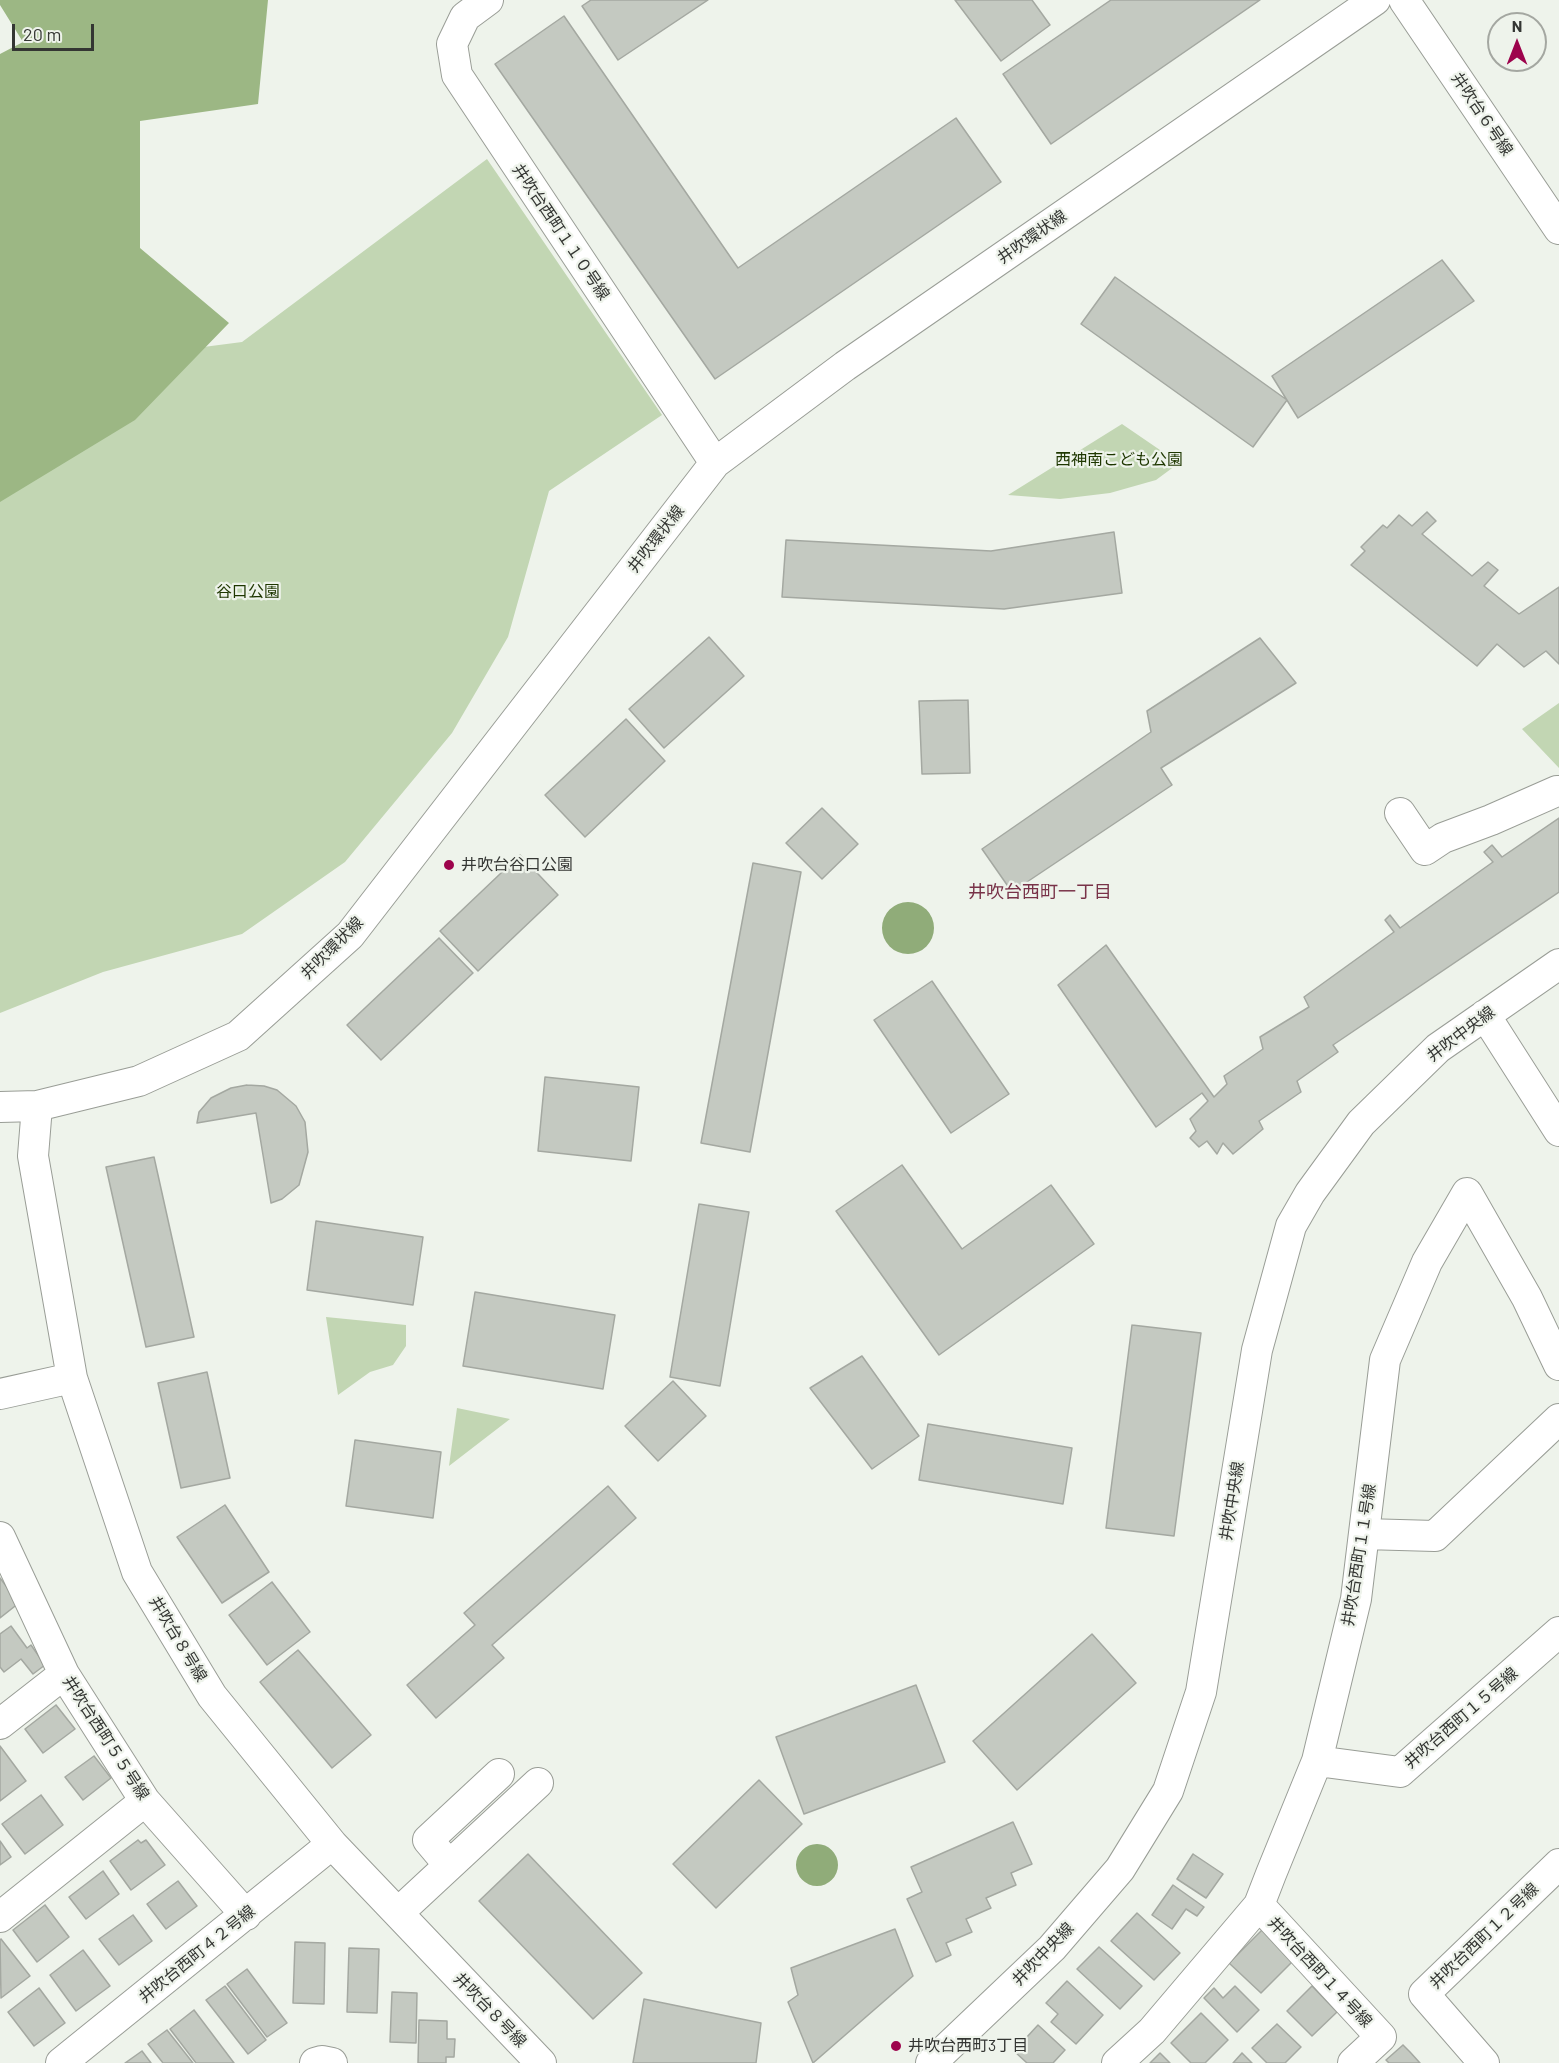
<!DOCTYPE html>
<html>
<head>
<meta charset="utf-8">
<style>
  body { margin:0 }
  #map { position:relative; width:1559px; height:2063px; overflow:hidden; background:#eef3eb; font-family:Barlow,sans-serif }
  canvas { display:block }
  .north { position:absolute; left:1487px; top:12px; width:60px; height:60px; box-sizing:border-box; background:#eef3eb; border:2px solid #a4a7a1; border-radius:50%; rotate:0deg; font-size:16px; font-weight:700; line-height:24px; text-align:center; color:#343633 }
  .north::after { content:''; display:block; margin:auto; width:21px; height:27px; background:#9d034c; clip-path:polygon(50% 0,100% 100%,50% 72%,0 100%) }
  .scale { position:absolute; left:12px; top:24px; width:82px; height:27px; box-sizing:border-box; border:3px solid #343633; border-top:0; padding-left:8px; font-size:18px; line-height:21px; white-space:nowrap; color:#343633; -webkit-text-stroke:4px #eef3eb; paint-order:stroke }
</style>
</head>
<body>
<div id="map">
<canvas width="1559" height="2063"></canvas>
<div class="north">N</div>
<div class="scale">20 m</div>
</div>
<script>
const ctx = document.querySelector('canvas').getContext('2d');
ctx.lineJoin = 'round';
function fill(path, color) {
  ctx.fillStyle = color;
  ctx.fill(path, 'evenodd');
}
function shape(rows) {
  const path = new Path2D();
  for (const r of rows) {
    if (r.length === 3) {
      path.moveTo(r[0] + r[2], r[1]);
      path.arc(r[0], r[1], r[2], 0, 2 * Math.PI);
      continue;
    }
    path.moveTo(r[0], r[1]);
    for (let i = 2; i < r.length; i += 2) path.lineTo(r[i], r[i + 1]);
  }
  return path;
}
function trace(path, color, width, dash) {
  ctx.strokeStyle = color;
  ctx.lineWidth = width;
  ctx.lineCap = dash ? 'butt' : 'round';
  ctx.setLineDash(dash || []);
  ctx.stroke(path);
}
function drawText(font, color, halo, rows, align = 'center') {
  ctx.font = font + ' Barlow,"Noto Sans JP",sans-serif';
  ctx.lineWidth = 4.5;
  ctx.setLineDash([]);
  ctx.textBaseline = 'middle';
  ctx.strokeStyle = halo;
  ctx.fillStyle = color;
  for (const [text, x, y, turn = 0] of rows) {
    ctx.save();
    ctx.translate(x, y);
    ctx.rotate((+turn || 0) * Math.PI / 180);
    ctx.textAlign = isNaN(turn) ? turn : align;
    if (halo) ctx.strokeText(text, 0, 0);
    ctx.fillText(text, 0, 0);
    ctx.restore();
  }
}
fill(shape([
  [487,159,662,415,549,491,508,637,452,733,345,862,242,934,103,972,0,1013,0,392,111,359,242,342],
  [1122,424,1179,463,1156,480,1110,493,1060,499,1008,495],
  [1559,703,1559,768,1522,729],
  [326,1317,406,1325,406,1346,393,1365,370,1372,338,1395],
  [457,1408,510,1419,449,1466]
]), '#c2d6b3');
fill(shape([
  [0,0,268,0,258,104,140,121,140,248,229,323,135,420,0,502,0,54,23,42,0,5]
]), '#9cb784');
fill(shape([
  [908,928,26],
  [817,1865,21]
]), '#90ac79');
const building = shape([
  [591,0,708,0,618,60,582,6,591,0],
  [955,0,1032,0,1050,25,1001,61,955,0],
  [1111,0,1260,0,1051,144,1003,74,1111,0],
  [564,16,738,268,956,118,1001,182,715,379,495,64,564,16],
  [1442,260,1474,301,1298,418,1272,376,1442,260],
  [1115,277,1287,400,1253,447,1081,324,1115,277],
  [1427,512,1436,521,1422,534,1472,576,1488,562,1498,570,1484,586,1519,614,1559,587,1559,664,1546,651,1524,667,1497,644,1477,666,1351,565,1365,551,1361,547,1383,525,1387,528,1399,515,1412,526,1427,512],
  [1114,532,1122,593,1004,609,782,597,786,540,991,551,1114,532],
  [709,637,744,676,664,748,629,709,709,637],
  [1260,638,1296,683,1161,768,1172,785,1012,892,982,849,1151,732,1147,711,1260,638],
  [968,700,970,773,922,774,919,701,968,700],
  [626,719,665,761,585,837,545,795,626,719],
  [822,808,858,844,822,879,786,843,822,808],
  [1559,818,1559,892,1333,1045,1338,1052,1297,1081,1301,1092,1259,1121,1263,1129,1233,1154,1223,1143,1217,1154,1207,1141,1199,1147,1190,1138,1196,1131,1190,1119,1208,1101,1202,1093,1156,1127,1058,985,1106,945,1214,1097,1227,1084,1224,1076,1263,1049,1260,1037,1309,1007,1304,997,1394,932,1385,920,1390,915,1400,928,1493,862,1484,852,1492,845,1502,857,1559,818],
  [520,855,558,895,478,971,440,931,520,855],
  [753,863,801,872,750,1152,701,1143,753,863],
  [439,938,473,973,381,1060,347,1025,439,938],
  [932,981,1009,1094,951,1133,874,1020,932,981],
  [545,1077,639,1087,631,1161,538,1151,545,1077],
  [247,1085,264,1086,277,1090,296,1106,305,1122,308,1152,299,1185,282,1199,271,1203,256,1113,197,1123,199,1112,211,1098,231,1088,247,1085],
  [154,1157,194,1337,146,1347,106,1167,154,1157],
  [902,1165,962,1249,1051,1185,1094,1244,939,1355,836,1211,902,1165],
  [699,1204,749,1212,720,1386,670,1377,699,1204],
  [316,1221,423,1237,413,1305,307,1290,316,1221],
  [475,1292,615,1315,603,1389,463,1366,475,1292],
  [1132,1325,1201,1333,1174,1536,1106,1528,1132,1325],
  [862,1356,919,1436,872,1469,810,1388,862,1356],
  [207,1372,230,1478,181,1488,158,1383,207,1372],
  [673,1381,706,1416,658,1461,625,1426,673,1381],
  [928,1424,1072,1448,1063,1504,919,1480,928,1424],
  [355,1440,441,1452,433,1518,346,1506,355,1440],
  [608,1486,636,1518,492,1645,504,1658,436,1718,407,1685,475,1625,464,1613,608,1486],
  [225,1505,269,1572,222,1603,177,1537,225,1505],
  [0,1578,19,1603,0,1618,0,1578],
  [272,1582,310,1632,267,1665,229,1615,272,1582],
  [11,1626,27,1648,31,1645,45,1665,33,1674,21,1659,4,1672,0,1667,0,1634,11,1626],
  [1092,1634,1136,1683,1017,1790,973,1741,1092,1634],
  [298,1650,371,1735,332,1768,260,1682,298,1650],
  [916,1685,945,1762,804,1814,776,1737,916,1685],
  [56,1705,75,1729,43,1753,25,1729,56,1705],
  [0,1746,26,1781,0,1801,0,1746],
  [94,1756,111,1778,83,1800,65,1777,94,1756],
  [759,1780,802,1824,716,1908,673,1864,759,1780],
  [41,1795,63,1825,25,1854,2,1824,41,1795],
  [1013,1822,1032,1864,1011,1873,1016,1885,986,1898,991,1908,966,1919,972,1932,946,1943,951,1955,936,1962,907,1899,922,1892,911,1867,1013,1822],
  [138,1840,141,1843,146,1840,165,1865,131,1890,110,1861,138,1840],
  [0,1841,11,1857,0,1865,0,1841],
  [528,1854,642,1973,593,2019,479,1901,528,1854],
  [1193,1854,1223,1874,1206,1898,1177,1879,1193,1854],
  [103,1871,119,1894,86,1919,69,1897,103,1871],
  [178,1881,197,1906,166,1929,147,1904,178,1881],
  [1173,1885,1204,1907,1197,1916,1186,1909,1172,1929,1152,1915,1173,1885],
  [45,1905,69,1937,37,1962,13,1930,45,1905],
  [1137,1913,1180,1953,1154,1980,1111,1941,1137,1913],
  [133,1915,152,1941,119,1965,99,1939,133,1915],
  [1267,1925,1298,1956,1261,1993,1229,1963,1267,1925],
  [895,1929,913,1976,813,2063,788,2002,798,1995,791,1968,895,1929],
  [1,1939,30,1976,1,1998,0,1940,1,1939],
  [295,1942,325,1943,324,2004,293,2003,295,1942],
  [1099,1947,1142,1986,1120,2009,1077,1969,1099,1947],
  [349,1948,379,1949,377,2013,347,2012,349,1948],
  [83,1950,110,1986,76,2011,50,1975,83,1950],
  [247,1969,287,2023,267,2037,227,1984,247,1969],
  [1067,1981,1103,2015,1076,2044,1051,2022,1058,2014,1046,2003,1067,1981],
  [225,1986,266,2040,248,2054,206,2000,225,1986],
  [1235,1986,1259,2010,1237,2032,1204,1998,1214,1988,1223,1998,1235,1986],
  [1312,1986,1337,2012,1312,2036,1287,2011,1312,1986],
  [39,1988,65,2023,34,2046,8,2012,39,1988],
  [392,1992,417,1993,416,2043,390,2042,392,1992],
  [644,1999,761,2023,756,2063,633,2063,644,1999],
  [194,2010,234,2063,196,2063,170,2029,194,2010],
  [1201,2013,1228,2040,1205,2063,1191,2063,1171,2043,1201,2013],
  [419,2020,447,2021,447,2039,455,2039,454,2057,446,2057,446,2063,418,2063,419,2020],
  [1277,2024,1301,2047,1285,2063,1267,2063,1252,2048,1277,2024],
  [1038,2025,1065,2050,1053,2063,1027,2063,1014,2051,1038,2025],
  [167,2030,193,2063,163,2063,148,2044,167,2030],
  [1403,2045,1410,2052,1420,2063,1389,2063,1386,2060,1403,2045],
  [142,2051,151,2063,125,2063,142,2051],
  [1160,2053,1170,2063,1150,2063,1160,2053],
  [1242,2053,1252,2063,1233,2063,1242,2053]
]);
fill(building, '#c4c9c1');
trace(building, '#a4a8a1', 1.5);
const minor = shape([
  [488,0,465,17,452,44,457,75,715,463],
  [1404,0,1559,229],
  [1400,813,1425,850,1443,838,1491,820,1557,791,1559,791],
  [1485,1015,1559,1131],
  [37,1106,33,1156,72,1378,137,1572,212,1696,332,1844,541,2063],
  [0,1107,37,1106,139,1081,238,1036,350,935,715,463,845,366,1375,0],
  [0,1394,72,1378],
  [1364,1534,1435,1536,1559,1419],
  [0,1537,64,1674,145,1801,246,1915],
  [0,1724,64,1674],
  [1317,1761,1400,1772,1559,1632],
  [449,1865,428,1840,499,1774],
  [1259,1905,1381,2037,1353,2063],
  [398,1913,538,1783],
  [0,1917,145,1801],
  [61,2063,332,1844],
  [315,2063,322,2061,332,2063],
  [931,2063,1052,1948,1120,1869,1168,1791,1201,1692,1257,1350,1291,1226,1310,1193,1361,1123,1438,1048,1559,964],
  [1117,2063,1152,2031,1259,1905,1271,1874,1317,1761,1356,1599,1385,1360,1427,1262,1467,1193,1527,1298,1559,1365],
  [1484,2063,1424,1994,1559,1864]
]);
trace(minor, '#999d96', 32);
trace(minor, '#fff', 30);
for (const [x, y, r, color] of [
  [449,865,6,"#9d034c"],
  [896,2046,6,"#9d034c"]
]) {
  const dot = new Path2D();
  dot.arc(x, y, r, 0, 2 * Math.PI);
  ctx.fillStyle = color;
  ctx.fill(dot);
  trace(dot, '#eef3eb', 2);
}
drawText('16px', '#343633', '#eef3eb', [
  ["井吹台６号線",1482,114,56],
  ["井吹台西町１１０号線",561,232,56],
  ["井吹環状線",1032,237,-35],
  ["井吹環状線",656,539,-52],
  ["井吹環状線",332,948,-45],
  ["井吹中央線",1461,1034,-37],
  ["井吹中央線",1232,1501,-81],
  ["井吹台西町１１号線",1359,1555,-81],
  ["井吹台８号線",178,1639,59],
  ["井吹台西町１５号線",1461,1718,-41],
  ["井吹台西町５５号線",106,1738,57],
  ["井吹台西町１２号線",1484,1936,-44],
  ["井吹台西町４２号線",197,1954,-39],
  ["井吹中央線",1043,1954,-46],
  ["井吹台西町１４号線",1320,1972,47],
  ["井吹台８号線",490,2010,46]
]);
drawText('16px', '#1e3700', '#eef3eb', [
  ["西神南こども公園",1119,460],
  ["谷口公園",248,592]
]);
drawText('16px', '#343633', '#eef3eb', [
  ["井吹台谷口公園",461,865],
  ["井吹台西町3丁目",908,2046]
], 'left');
drawText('18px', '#783248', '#eef3eb', [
  ["井吹台西町一丁目",1040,892]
]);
</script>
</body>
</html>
